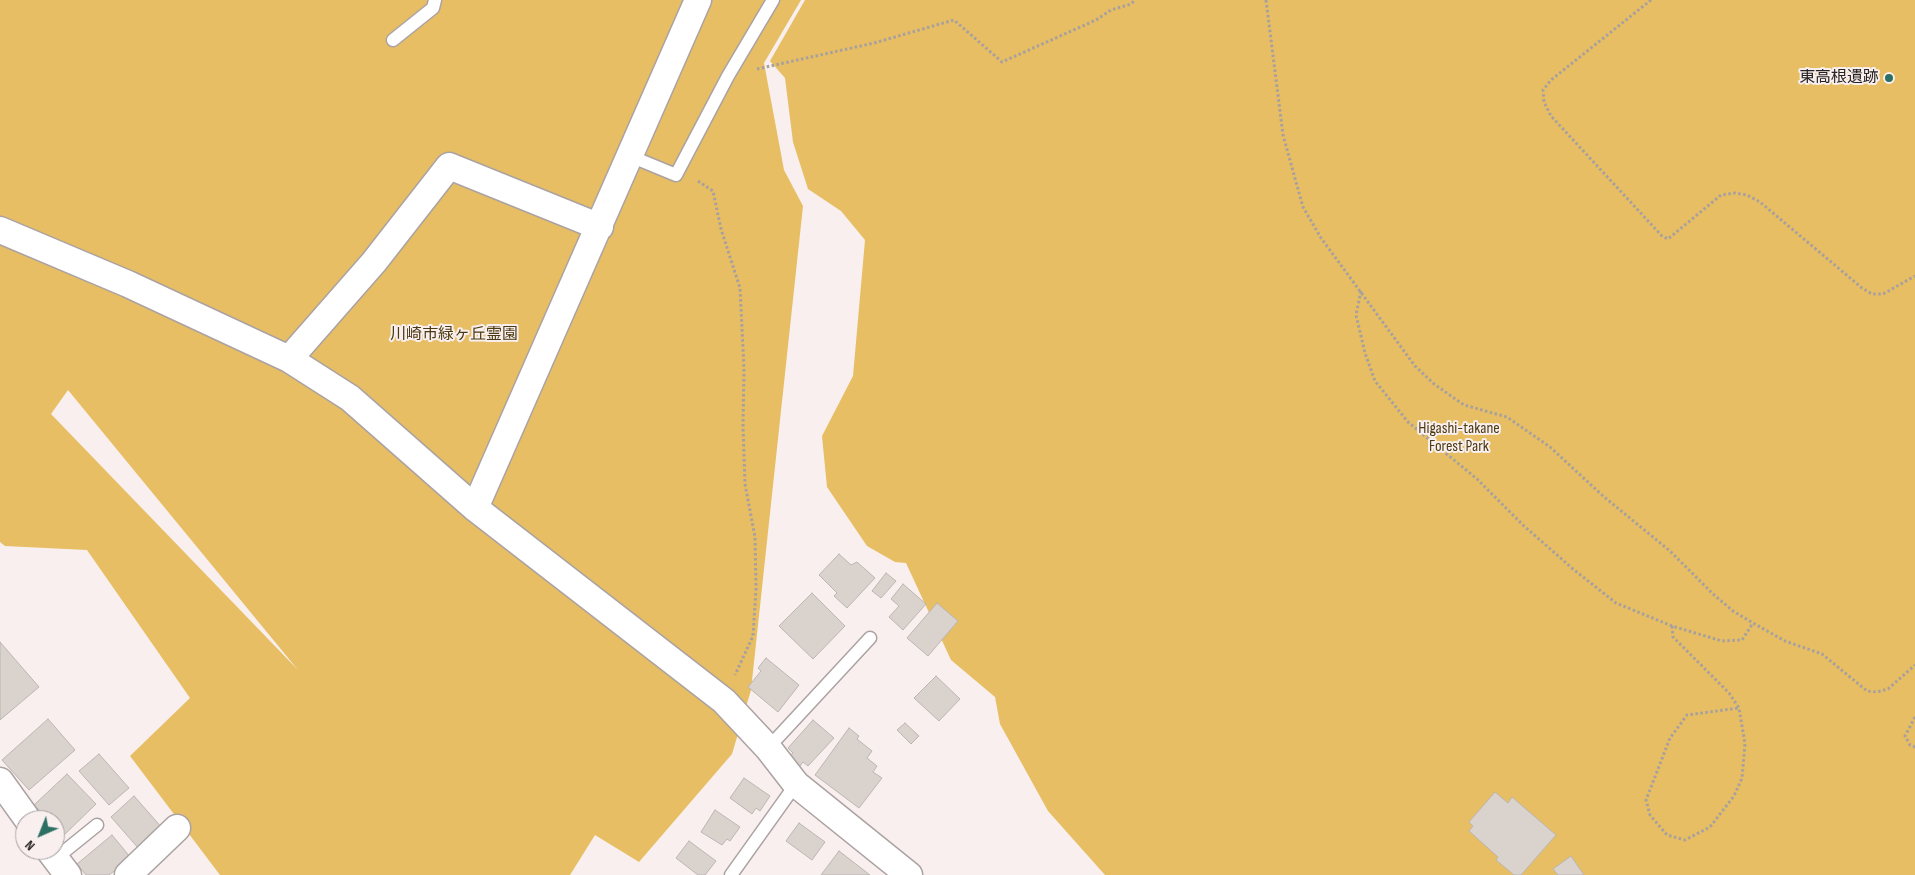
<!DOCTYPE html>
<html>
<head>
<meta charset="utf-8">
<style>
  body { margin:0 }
  #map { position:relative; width:1915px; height:875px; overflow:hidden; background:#f8efee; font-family:"Sofia Sans Condensed",sans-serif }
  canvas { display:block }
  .north { position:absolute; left:15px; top:810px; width:50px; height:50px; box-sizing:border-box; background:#f8efee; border:1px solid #a49d9d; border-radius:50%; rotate:224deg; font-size:14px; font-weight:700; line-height:20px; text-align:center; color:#272323 }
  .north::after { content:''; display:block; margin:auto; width:18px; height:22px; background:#2c7064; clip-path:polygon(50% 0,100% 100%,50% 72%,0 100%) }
</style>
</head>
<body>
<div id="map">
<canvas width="1915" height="875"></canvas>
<div class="north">N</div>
</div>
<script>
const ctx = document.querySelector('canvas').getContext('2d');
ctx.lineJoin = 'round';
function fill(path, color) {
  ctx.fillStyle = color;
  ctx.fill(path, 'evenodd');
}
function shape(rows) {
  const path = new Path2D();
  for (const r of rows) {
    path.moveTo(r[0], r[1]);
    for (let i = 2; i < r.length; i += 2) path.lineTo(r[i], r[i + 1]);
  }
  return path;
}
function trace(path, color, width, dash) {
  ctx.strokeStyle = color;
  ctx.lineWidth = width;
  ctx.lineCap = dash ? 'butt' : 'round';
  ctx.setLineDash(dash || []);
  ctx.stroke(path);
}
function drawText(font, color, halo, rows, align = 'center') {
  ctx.font = font + ' "Sofia Sans Condensed","Noto Sans JP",sans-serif';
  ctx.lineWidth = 4;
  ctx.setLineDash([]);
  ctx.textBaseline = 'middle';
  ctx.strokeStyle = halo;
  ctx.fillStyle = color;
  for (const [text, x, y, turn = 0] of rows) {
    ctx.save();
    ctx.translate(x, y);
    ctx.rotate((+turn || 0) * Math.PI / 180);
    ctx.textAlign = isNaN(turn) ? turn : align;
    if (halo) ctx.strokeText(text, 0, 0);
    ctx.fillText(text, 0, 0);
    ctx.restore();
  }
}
fill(shape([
  [0,0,801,0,764,63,784,170,803,206,751,690,732,754,639,862,595,835,570,875,220,875,130,756,190,698,87,550,5,546,0,542],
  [68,390,298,670,51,414],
  [805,0,1915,0,1915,875,1105,875,1048,811,1000,724,995,697,951,660,906,563,895,562,867,546,827,487,822,436,853,376,865,240,841,211,808,189,793,142,785,78,770,61]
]), '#e7be63');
const building = shape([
  [839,554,851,565,857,562,875,578,847,608,834,596,837,593,819,575,839,554],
  [886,573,896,581,881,598,872,591,886,573],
  [903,584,926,604,903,630,889,617,899,606,891,599,903,584],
  [812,593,845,626,813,659,779,626,812,593],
  [937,603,958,621,928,656,907,638,937,603],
  [0,642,39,687,0,720,0,642],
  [766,658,799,685,778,712,748,687,761,671,758,668,766,658],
  [936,676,960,699,939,721,914,698,936,676],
  [48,719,75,750,29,790,2,760,48,719],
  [813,720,834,738,808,766,803,762,800,766,789,756,793,753,788,748,813,720],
  [905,723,919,736,911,744,897,730,905,723],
  [849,728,859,736,857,739,872,751,867,758,877,766,873,772,882,778,859,808,815,775,849,728],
  [99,754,129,788,109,805,79,771,99,754],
  [67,774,96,804,63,836,55,827,55,820,49,820,34,805,67,774],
  [744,778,770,796,760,811,756,808,752,814,730,798,744,778],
  [1495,792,1508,803,1512,797,1556,835,1521,875,1514,875,1496,860,1498,857,1469,831,1473,826,1469,822,1495,792],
  [134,796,163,829,140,850,111,817,134,796],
  [715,810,740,827,730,841,727,839,722,845,701,832,715,810],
  [799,823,825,842,812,860,786,841,799,823],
  [112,835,131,858,109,875,86,875,77,864,112,835],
  [689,841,716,861,705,875,698,875,676,858,689,841],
  [839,851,870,875,821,875,839,851],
  [1571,856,1584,875,1558,875,1553,869,1571,856]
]);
fill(building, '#d9d2cd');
trace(building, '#bcb5b1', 1);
const lane = shape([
  [393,40,433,8,435,0],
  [630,156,676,175,728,76,773,0],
  [768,748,870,638],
  [55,859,97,825],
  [731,875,796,784]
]);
const street = shape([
  [0,230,128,284,289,359,350,398,475,508,724,701,768,748,796,784,909,875],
  [289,359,374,262,449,166,600,227],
  [475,508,698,0],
  [0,781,28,820],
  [49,850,68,875],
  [128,875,177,828]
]);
trace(lane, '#aba2a2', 15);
trace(street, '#aba2a2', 29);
trace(shape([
  [1266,0,1283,135,1303,207,1321,238,1415,366,1434,384,1464,405,1507,417,1550,447,1603,496,1670,551,1713,594,1733,611,1753,623,1785,641,1822,654,1867,691,1877,692,1888,689,1915,665],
  [1651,0,1551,80,1543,90,1544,102,1551,116,1662,236,1668,239,1721,195,1735,193,1747,195,1760,202,1862,288,1872,294,1883,294,1915,276],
  [757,69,874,43,954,20,1002,62,1096,20,1111,10,1131,4,1135,0],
  [698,181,713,191,721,229,740,288,744,369,743,426,745,484,755,537,756,589,753,636,735,675],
  [1361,291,1356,315,1365,353,1375,381,1408,422,1477,479,1524,526,1573,569,1616,603,1672,626,1722,641,1742,640,1753,623],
  [1672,626,1673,637,1729,693,1739,708,1745,744,1742,778,1734,796,1710,827,1685,840,1667,835,1650,815,1646,800,1670,738,1687,715,1739,708],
  [1915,717,1905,736,1910,745,1915,747]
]), '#a7a09f', 3, [2.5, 2.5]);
trace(lane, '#fff', 12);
trace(street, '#fff', 26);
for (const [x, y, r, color] of [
  [1889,78,5,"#2c7064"]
]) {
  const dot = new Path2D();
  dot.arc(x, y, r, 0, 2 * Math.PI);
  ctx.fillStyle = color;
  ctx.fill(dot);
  trace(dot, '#f8efee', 2);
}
drawText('16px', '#272323', '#f8efee', [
  ["東高根遺跡",1879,78]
], 'right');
drawText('16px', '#4b3a12', '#f8efee', [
  ["川崎市緑ヶ丘霊園",454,335],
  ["Higashi-takane",1459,429],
  ["Forest Park",1459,447]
]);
</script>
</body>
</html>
